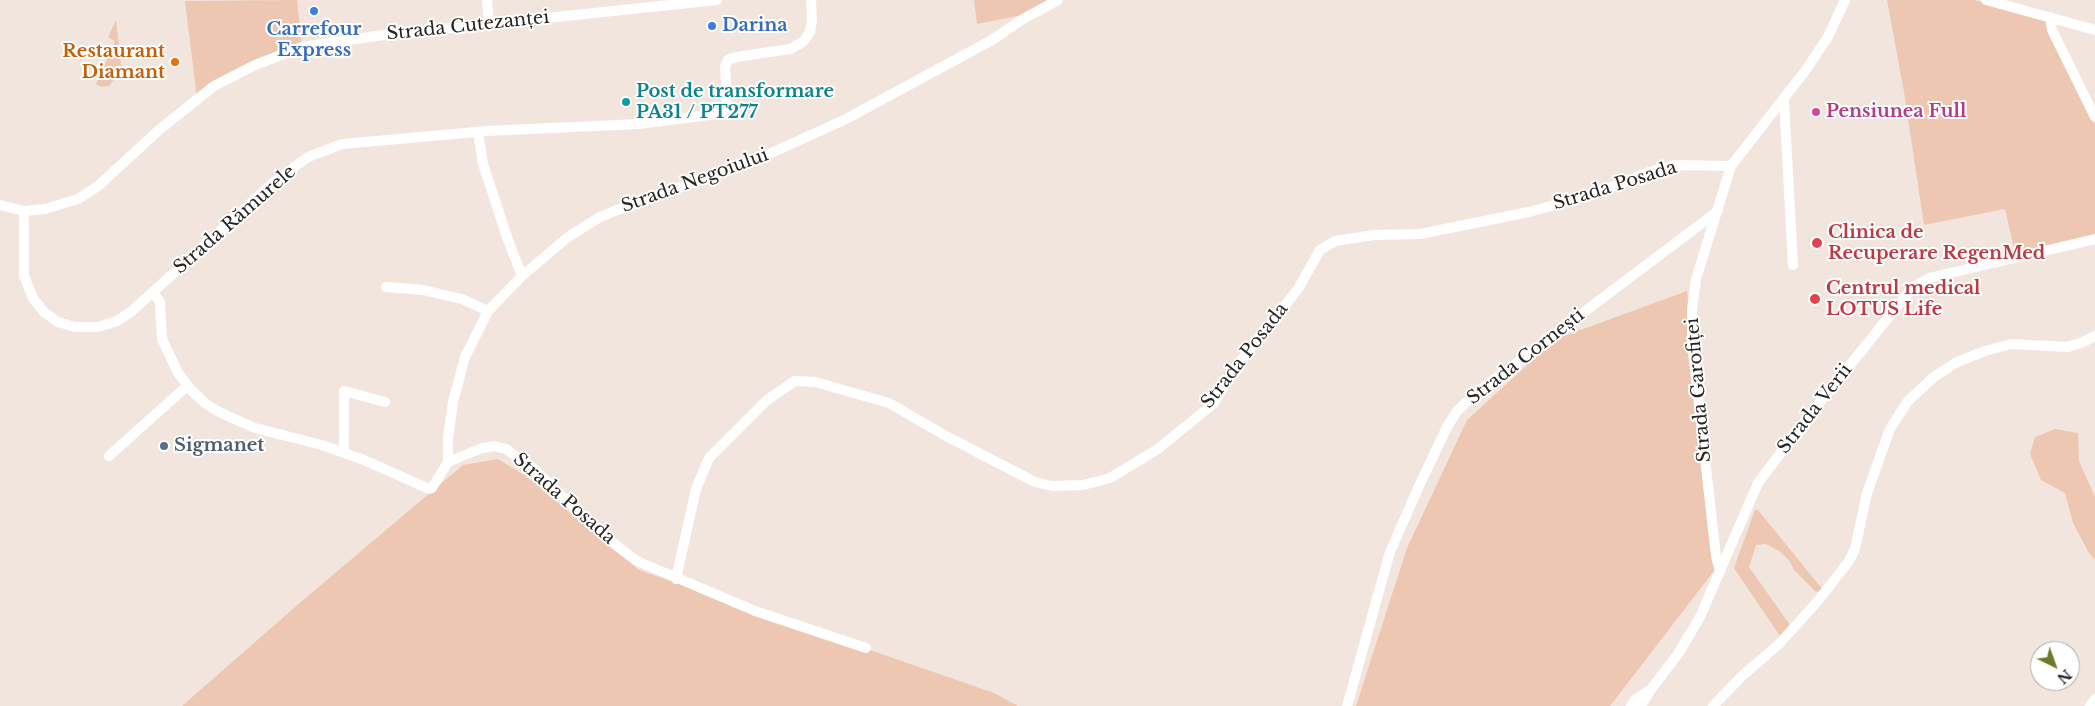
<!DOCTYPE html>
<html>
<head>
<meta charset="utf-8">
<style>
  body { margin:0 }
  #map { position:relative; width:2095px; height:706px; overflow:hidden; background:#f2e5de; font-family:"Libre Baskerville",serif }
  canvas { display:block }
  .north { position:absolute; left:2030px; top:641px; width:50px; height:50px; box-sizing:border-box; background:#fff; border:1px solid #a9a7a6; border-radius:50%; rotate:138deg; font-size:14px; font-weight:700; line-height:20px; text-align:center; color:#272320 }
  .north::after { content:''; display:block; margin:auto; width:18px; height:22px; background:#6a7b2a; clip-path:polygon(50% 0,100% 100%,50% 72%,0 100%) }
</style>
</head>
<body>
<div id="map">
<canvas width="2095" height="706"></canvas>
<div class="north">N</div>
</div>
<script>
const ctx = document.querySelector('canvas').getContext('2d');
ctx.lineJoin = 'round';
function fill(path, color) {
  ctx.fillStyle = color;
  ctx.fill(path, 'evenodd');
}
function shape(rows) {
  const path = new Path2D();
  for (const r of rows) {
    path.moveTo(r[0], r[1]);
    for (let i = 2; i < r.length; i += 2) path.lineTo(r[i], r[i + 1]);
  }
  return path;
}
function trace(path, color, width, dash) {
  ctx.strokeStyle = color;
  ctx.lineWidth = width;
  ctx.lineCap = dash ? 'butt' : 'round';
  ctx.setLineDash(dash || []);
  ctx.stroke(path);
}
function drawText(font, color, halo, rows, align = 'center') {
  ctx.font = font + ' "Libre Baskerville",serif';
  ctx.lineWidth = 4;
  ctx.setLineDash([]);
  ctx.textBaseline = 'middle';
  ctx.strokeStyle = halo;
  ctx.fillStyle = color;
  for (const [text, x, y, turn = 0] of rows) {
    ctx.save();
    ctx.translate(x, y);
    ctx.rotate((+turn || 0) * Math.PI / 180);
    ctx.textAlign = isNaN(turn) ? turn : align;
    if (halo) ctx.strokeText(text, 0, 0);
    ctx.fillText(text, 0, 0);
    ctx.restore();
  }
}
fill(shape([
  [297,0,302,47,197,98,185,1],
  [974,0,1050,0,1022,15,977,24],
  [1887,0,1975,0,2046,20,2095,123,2095,235,2015,253,2005,209,1924,225,1904,92],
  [116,20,121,65,119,73,109,86,101,87,96,84,115,41,108,37],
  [1687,291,1717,567,1610,706,1356,706,1407,548,1467,420,1556,339],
  [2055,429,2078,433,2079,461,2095,497,2095,560,2089,553,2073,523,2065,493,2041,480,2030,454,2035,437],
  [498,459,527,477,639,570,994,693,1018,706,182,706,302,601,463,465],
  [1755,510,1758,510,1823,590,1816,592,1794,570,1789,560,1779,551,1766,544,1756,545,1749,567,1790,625,1782,639,1734,568]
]), '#edc7b1');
trace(shape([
  [487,0,489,24],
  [1986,0,2095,30],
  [2050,17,2052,30,2095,117],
  [1784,100,1793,265],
  [478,132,483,164,507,237,522,276],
  [0,205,24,211,45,209,78,199,98,186,159,130,214,86,255,65,302,47,376,36,717,0],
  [24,211,24,276,33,298,44,312,58,322,75,327,98,327,117,321,132,311,275,181,308,157,342,144,376,141,487,131,638,124,717,114,724,111,727,103,725,67,728,60,736,57,790,49,803,42,810,32,812,21,811,0],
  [386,287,423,290,462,299,488,311],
  [153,292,160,302,162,339,178,373,191,390,206,404,221,413,255,428,322,445,364,460,429,489,432,488,448,462],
  [344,453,344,391,385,402],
  [109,456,187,386],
  [448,462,448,438,453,402,465,357,488,311,522,276,568,237,600,217,630,205,747,164,846,119,992,40,1023,19,1058,0],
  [448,462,482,448,494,446,506,449,532,467,604,536,637,561,755,611,866,648],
  [1720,572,1716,556,1692,343,1692,310,1696,279,1731,166,1805,71,1828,37,1845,0],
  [676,579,696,489,709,458,767,400,795,381,815,382,889,403,946,436,1035,482,1052,486,1083,485,1110,478,1158,449,1213,404,1239,363,1298,289,1320,250,1335,241,1374,235,1420,234,1529,212,1594,194,1649,172,1675,165,1731,166],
  [1347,706,1390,552,1419,486,1447,427,1457,411,1474,395,1718,211],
  [1631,706,1636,699,1650,690],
  [1641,706,1652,688,1678,654,1700,617,1758,483,1804,422,1913,287,1929,278,2095,239],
  [1713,706,1742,676,1779,644,1817,602,1849,561,1855,549,1867,493,1890,429,1908,401,1934,377,1957,362,1985,351,2011,344,2068,347,2083,342,2095,336],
  [2090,706,2095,699]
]), '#fff', 10);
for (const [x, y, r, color] of [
  [314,11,5,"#3f7fe0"],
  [712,26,5,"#3f7fe0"],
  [175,62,5,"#e8710a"],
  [626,102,5,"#0f9aa8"],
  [1816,112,5,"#d1479c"],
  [1817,243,6,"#e0444e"],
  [1815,299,6,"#e0444e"],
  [164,446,5,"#5c6f8a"]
]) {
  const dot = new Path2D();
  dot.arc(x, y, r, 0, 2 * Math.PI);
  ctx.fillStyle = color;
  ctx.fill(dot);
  trace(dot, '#fff', 2);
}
drawText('18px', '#272320', '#fff', [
  ["Strada Cutezanței",468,26,-6],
  ["Strada Negoiului",695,181,-20],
  ["Strada Posada",1615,186,-17],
  ["Strada Rămurele",235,220,-41],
  ["Strada Posada",1245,356,-52],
  ["Strada Cornești",1526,357,-38],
  ["Strada Garofiței",1699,390,-95],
  ["Strada Verii",1815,409,-52],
  ["Strada Posada",564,499,41]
]);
drawText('bold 18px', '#366cbe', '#fff', [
  ["Darina",722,26],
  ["Carrefour",314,30,"center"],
  ["Express",314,51,"center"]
], 'left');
drawText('bold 18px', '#c56008', '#fff', [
  ["Restaurant",165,52],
  ["Diamant",165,73]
], 'right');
drawText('bold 18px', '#0d838f', '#fff', [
  ["Post de transformare",636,92],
  ["PA31 / PT277",636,113]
], 'left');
drawText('bold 18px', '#b23c85', '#fff', [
  ["Pensiunea Full",1826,112]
], 'left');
drawText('bold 18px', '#be3a42', '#fff', [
  ["Clinica de",1828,233],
  ["Recuperare RegenMed",1828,254],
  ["Centrul medical",1826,289],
  ["LOTUS Life",1826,310]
], 'left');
drawText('bold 18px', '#4e5e75', '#fff', [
  ["Sigmanet",174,446]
], 'left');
</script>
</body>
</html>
